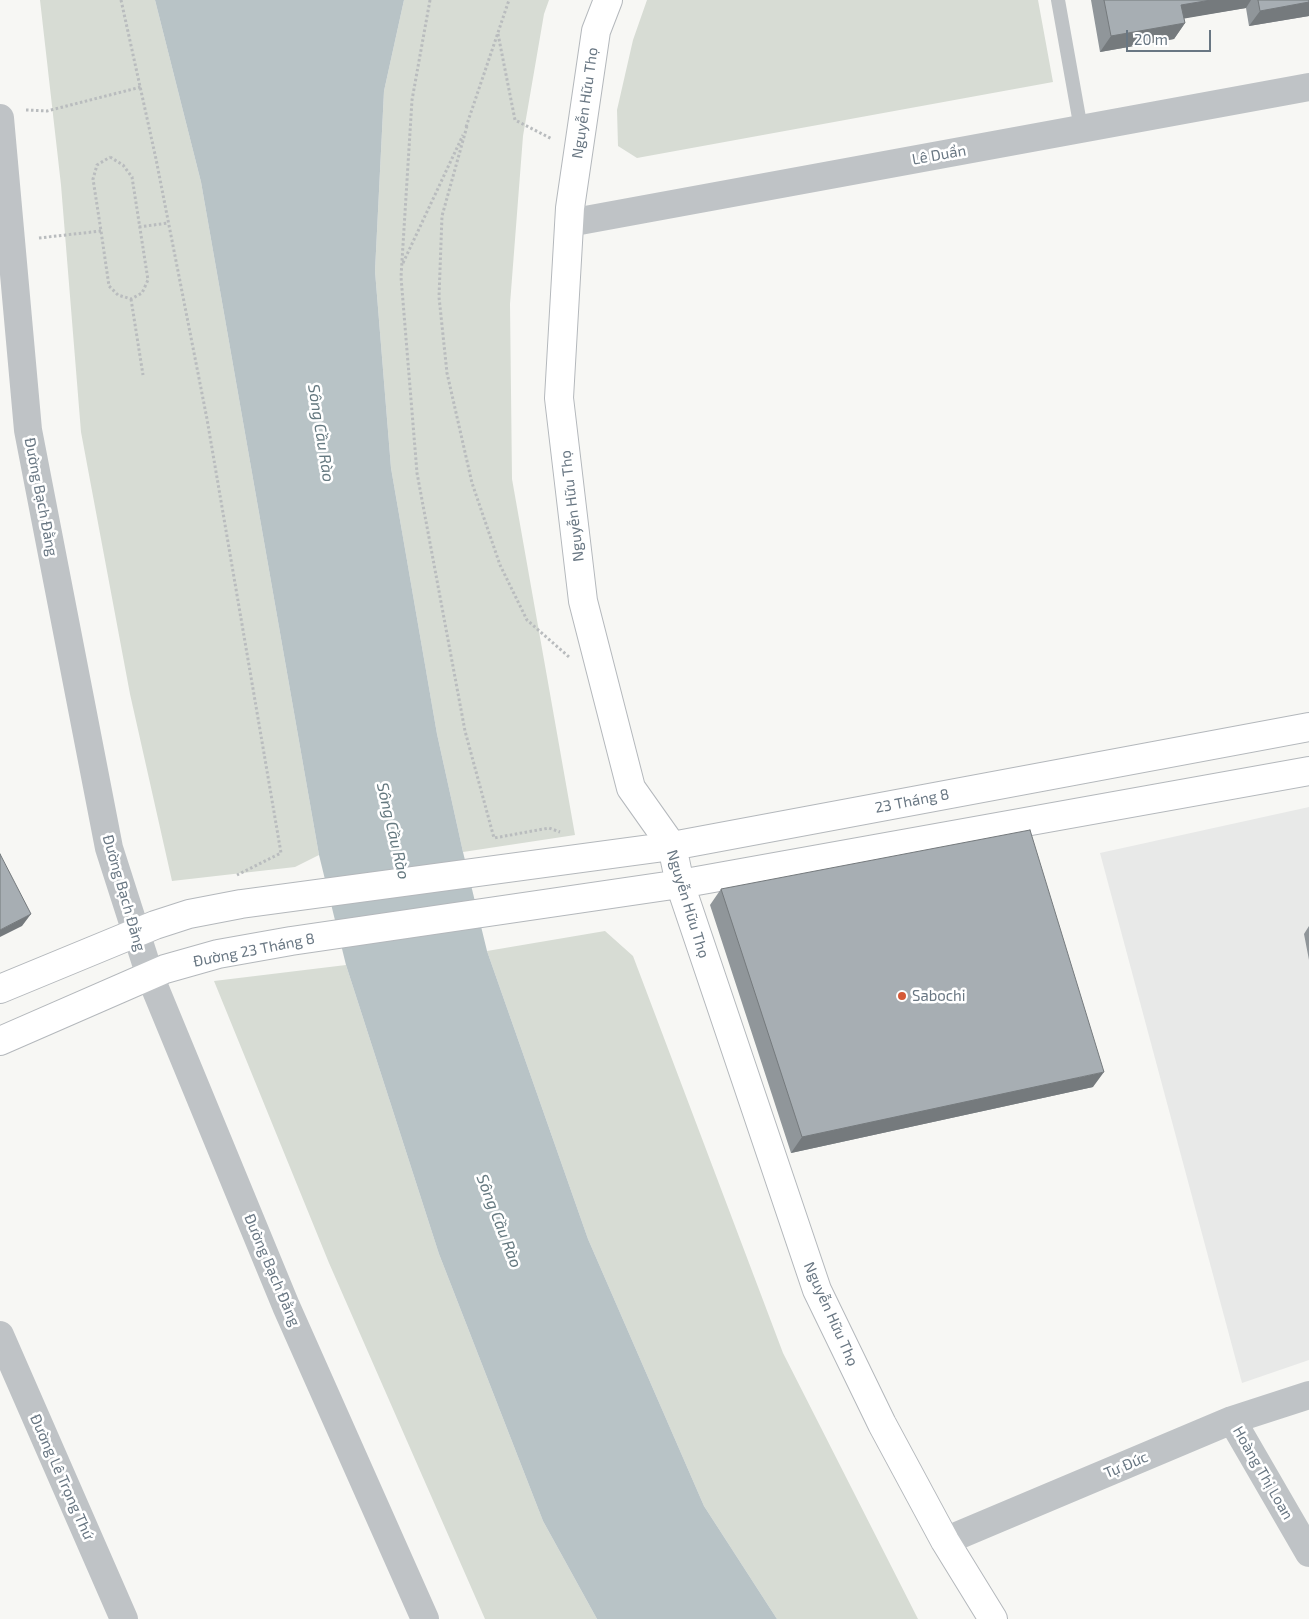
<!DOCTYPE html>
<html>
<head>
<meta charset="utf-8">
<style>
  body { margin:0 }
  #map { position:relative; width:1309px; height:1619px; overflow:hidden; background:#f7f7f4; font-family:"Exo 2",sans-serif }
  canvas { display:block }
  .scale { position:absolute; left:1126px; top:30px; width:85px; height:22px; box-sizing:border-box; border:2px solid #697783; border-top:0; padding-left:6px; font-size:15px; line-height:18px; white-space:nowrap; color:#697783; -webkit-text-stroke:4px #fff; paint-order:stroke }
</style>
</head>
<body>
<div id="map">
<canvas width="1309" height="1619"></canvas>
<div class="scale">20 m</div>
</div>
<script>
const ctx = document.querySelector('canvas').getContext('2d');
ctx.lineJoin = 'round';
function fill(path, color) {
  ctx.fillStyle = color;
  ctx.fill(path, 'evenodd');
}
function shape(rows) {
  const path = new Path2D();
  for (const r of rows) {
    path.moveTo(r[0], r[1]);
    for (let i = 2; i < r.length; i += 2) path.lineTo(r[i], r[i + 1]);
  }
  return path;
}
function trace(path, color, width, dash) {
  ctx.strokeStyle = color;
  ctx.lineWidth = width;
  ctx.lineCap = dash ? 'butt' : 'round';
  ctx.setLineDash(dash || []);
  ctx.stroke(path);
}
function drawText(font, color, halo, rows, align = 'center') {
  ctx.font = font + ' "Exo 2",sans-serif';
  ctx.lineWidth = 5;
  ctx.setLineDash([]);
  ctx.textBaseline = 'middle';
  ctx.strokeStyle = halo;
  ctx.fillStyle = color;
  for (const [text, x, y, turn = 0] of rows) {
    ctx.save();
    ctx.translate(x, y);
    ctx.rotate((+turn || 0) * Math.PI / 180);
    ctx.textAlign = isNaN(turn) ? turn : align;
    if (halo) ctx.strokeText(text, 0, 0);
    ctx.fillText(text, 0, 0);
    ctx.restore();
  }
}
fill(shape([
  [1309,807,1309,1360,1242,1383,1100,853]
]), '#e8e9e8');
fill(shape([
  [40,0,155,0,201,182,319,855,295,867,172,881,130,694,81,432,61,185],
  [404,0,549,0,544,14,523,136,510,304,512,479,575,835,463,852,437,734,391,468,375,271,384,91],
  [647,0,1038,0,1053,82,637,158,618,146,617,110,633,40],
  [605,931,633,956,783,1353,918,1619,777,1619,704,1506,588,1239,487,951],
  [346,965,439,1254,543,1521,597,1619,485,1619,329,1263,214,981]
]), '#d7dcd4');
fill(shape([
  [155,0,404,0,384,91,375,271,391,468,437,734,463,852,487,951,588,1239,704,1506,777,1619,597,1619,543,1521,439,1254,346,965,319,855,201,182]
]), '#b8c3c6');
const secondary = shape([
  [608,0,596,31,570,208,559,398,583,601,631,788,672,846,680,884,817,1290,882,1424,945,1541,993,1619],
  [0,989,155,925,189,914,241,904,672,846,1309,727],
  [0,1041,165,969,218,954,291,941,680,884,1309,771]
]);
trace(secondary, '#b4b8bc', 30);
trace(shape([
  [121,0,156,159,207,419,281,853,237,875],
  [430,0,412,100,401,277,417,473,465,731,494,838,549,828,560,832],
  [498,34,515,120,552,139],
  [26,110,47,111,141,87],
  [467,126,442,216,439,297,447,373,472,483,500,565,527,620,569,657],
  [466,127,509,0],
  [110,157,123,165,132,177,148,280,142,293,131,299,118,295,109,286,101,231,93,179,97,165,110,157],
  [139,227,168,223],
  [39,238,101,231],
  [403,263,463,135],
  [131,299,143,375]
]), '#b9bcbe', 3, [2.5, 2.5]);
trace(shape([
  [1058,0,1081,129]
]), '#bfc3c6', 14);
trace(shape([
  [0,118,28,430,109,848,150,976,286,1306,425,1619],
  [569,223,1309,87],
  [0,1335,124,1619],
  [1232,1420,1309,1553],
  [945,1541,1232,1420,1309,1395]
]), '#bfc3c6', 28);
trace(secondary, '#fff', 28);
fill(shape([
  [1091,0,1309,0,1309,16,1249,26,1246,8,1184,18,1185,23,1174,39,1100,52],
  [721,889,1093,1087,791,1153,710,905],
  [1309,926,1309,960,1304,934]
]), '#90969a');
fill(shape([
  [1211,0,1251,0,1246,8,1170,21,1181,5],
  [1309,2,1309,16,1249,26,1260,11],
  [1185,23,1174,39,1100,52,1111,36],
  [31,914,22,926,0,937,0,930],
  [1104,1072,1093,1087,791,1153,802,1137]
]), '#757a7d');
const building = shape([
  [1104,0,1211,0,1181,5,1185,23,1111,36,1104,0],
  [1258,0,1309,0,1309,2,1260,11,1258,0],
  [1030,830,1104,1072,802,1137,721,889,1030,830],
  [0,854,31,914,0,930,0,854]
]);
fill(building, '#a7aeb3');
trace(building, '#757a7d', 1);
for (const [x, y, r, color] of [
  [902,996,5,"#d55937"]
]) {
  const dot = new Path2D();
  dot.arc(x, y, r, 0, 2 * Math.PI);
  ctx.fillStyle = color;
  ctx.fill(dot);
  trace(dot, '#fff', 2);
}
drawText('15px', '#697783', '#fff', [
  ["Nguyễn Hữu Thọ",585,103,-82],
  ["Lê Duẩn",939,155,-10],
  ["Đường Bạch Đằng",41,497,79],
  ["Nguyễn Hữu Thọ",572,506,-97],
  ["23 Tháng 8",912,801,-11],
  ["Đường Bạch Đằng",124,893,74],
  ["Nguyễn Hữu Thọ",688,904,73],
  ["Đường 23 Tháng 8",254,950,-11],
  ["Đường Bạch Đằng",272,1270,67],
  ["Nguyễn Hữu Thọ",831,1314,66],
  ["Tự Đức",1126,1465,-23],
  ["Hoàng Thị Loan",1263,1473,60],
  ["Đường Lê Trọng Thứ",62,1477,66]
]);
drawText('15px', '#697783', '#fff', [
  ["Sabochi",912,996]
], 'left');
drawText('italic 16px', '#64787f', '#fff', [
  ["Sông Cầu Rào",321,433,81],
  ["Sông Cầu Rào",393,831,77],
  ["Sông Cầu Rào",499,1221,69]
]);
</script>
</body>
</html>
